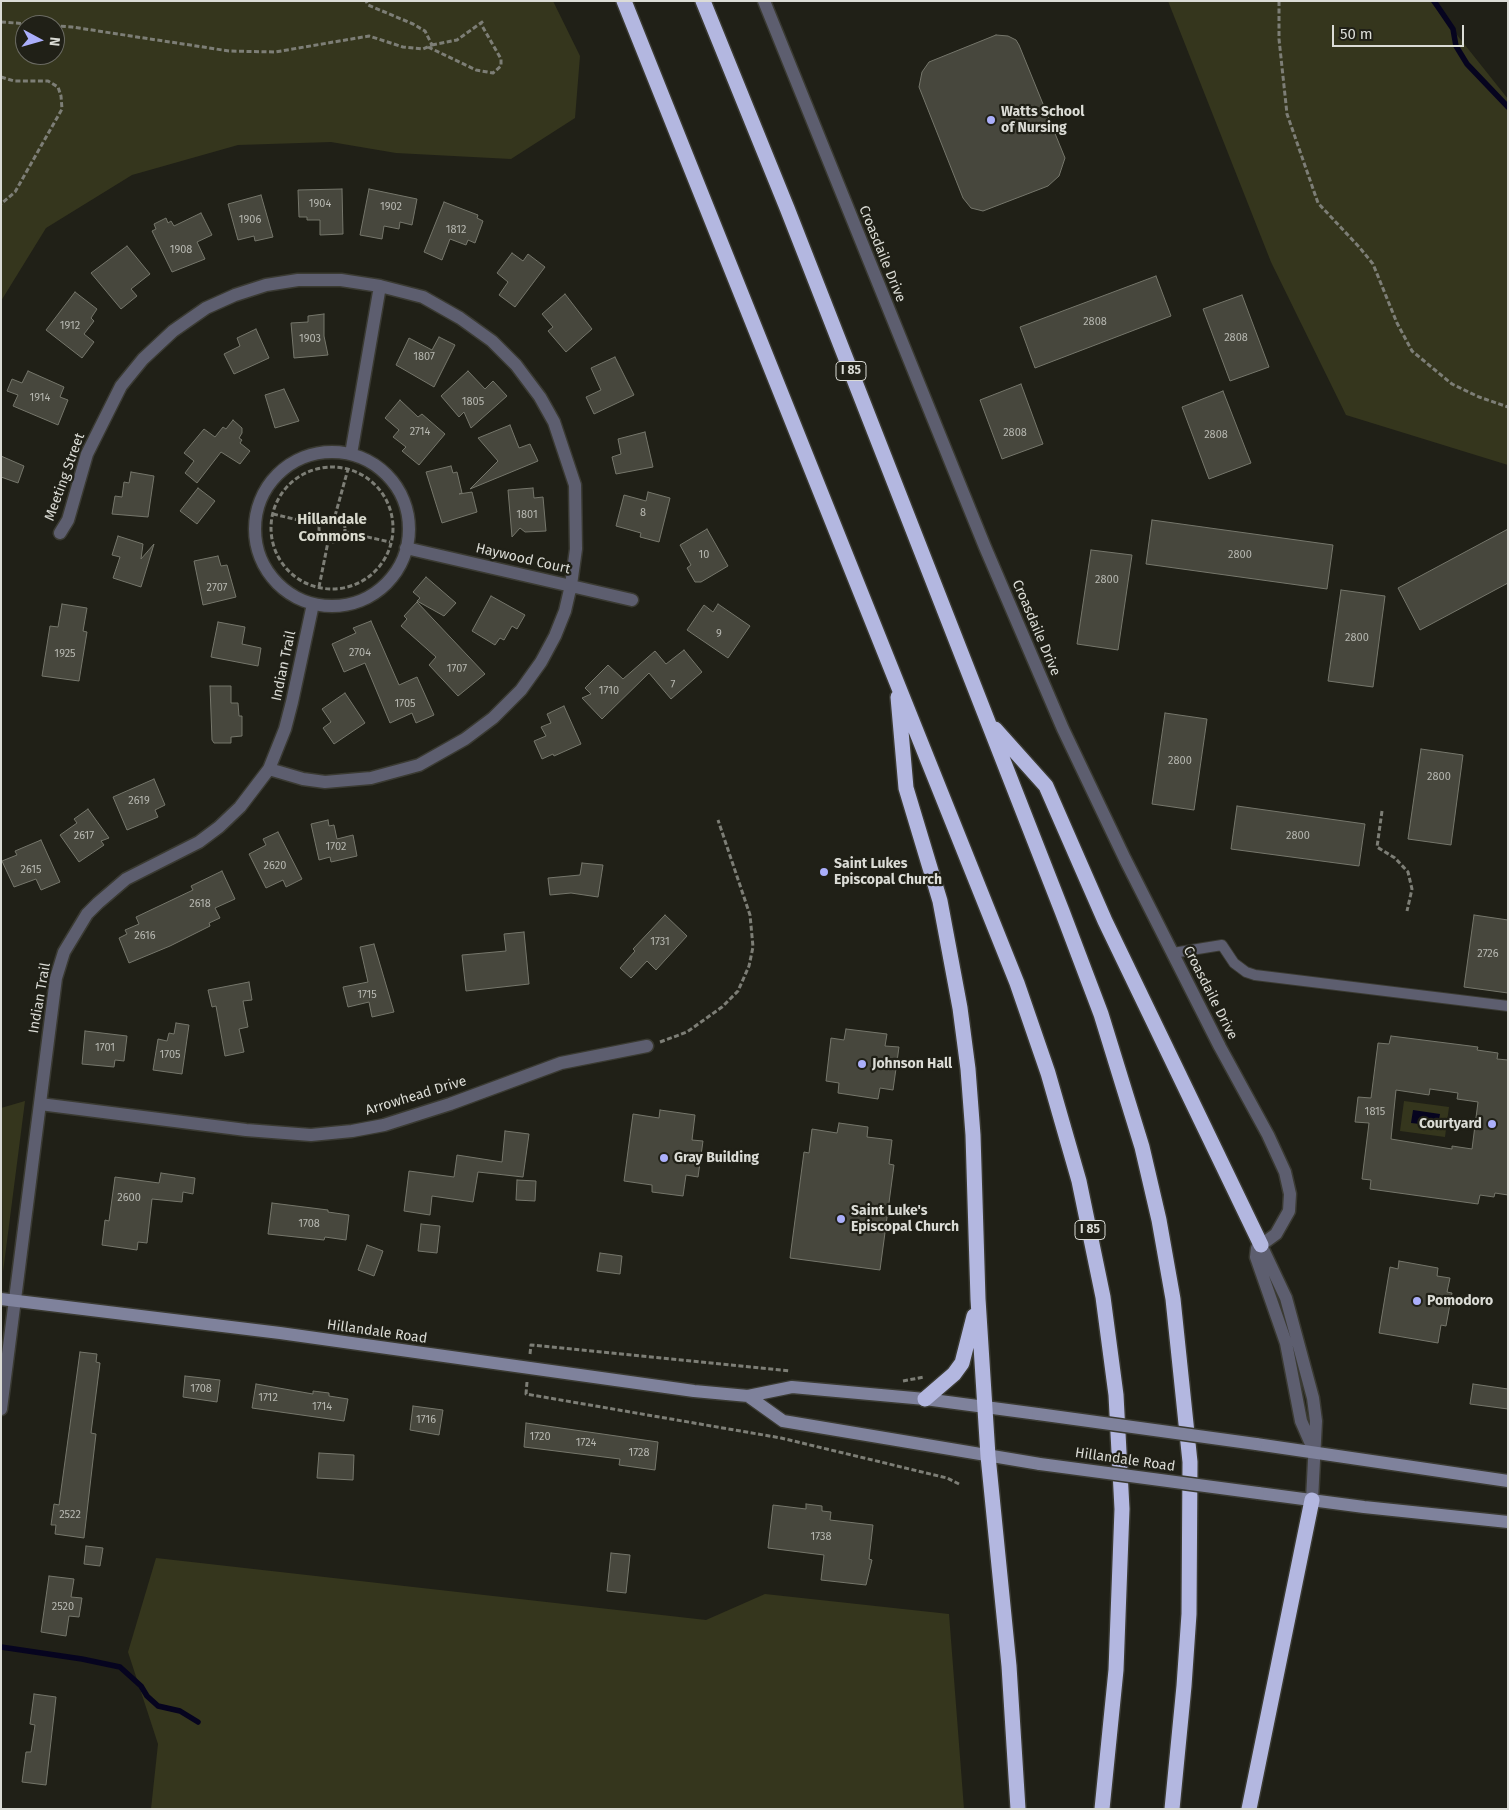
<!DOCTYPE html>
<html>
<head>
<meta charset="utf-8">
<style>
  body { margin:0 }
  #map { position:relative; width:1509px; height:1810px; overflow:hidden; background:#202017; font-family:"Fira Sans",sans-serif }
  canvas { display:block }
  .frame { position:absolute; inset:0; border:2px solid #dbdcd6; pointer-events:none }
  .north { position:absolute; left:15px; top:15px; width:50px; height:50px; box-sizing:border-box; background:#202017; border:1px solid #6b6b63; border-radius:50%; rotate:96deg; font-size:14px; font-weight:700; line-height:20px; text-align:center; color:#dbdcd6 }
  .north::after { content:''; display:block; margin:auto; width:18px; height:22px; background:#abaffb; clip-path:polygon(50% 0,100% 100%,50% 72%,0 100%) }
  .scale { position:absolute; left:1332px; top:25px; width:132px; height:22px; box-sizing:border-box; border:2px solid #dbdcd6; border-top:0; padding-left:6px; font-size:15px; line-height:18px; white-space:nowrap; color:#dbdcd6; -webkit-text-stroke:4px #202017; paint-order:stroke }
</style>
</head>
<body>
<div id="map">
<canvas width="1509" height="1810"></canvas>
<div class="frame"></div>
<div class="north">N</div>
<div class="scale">50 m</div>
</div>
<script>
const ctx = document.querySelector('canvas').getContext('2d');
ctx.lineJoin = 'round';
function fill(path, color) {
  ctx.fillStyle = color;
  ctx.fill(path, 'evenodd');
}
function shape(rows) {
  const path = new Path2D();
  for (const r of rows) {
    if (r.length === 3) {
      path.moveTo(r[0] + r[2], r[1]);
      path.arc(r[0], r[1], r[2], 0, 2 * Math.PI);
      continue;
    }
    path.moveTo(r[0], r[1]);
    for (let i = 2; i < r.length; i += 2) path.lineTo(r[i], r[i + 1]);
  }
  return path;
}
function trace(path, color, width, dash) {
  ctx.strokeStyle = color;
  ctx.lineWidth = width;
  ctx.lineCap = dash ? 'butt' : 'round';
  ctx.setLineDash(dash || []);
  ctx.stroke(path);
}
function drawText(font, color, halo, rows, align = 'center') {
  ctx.font = font + ' "Fira Sans",sans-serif';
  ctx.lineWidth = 4.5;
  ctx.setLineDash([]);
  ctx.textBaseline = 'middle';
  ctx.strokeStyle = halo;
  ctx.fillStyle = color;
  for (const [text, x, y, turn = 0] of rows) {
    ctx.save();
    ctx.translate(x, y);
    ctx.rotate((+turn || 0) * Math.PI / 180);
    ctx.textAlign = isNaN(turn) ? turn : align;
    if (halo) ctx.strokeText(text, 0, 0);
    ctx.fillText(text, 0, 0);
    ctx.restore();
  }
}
fill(shape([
  [1,1,553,1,580,56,575,118,511,159,396,153,331,142,238,145,132,175,46,228,1,301],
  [25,25,55,25,55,55,25,55],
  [1168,1,1430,1,1508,99,1508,465,1346,415,1271,262],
  [25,1101,3,1272,1,1108],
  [1404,1101,1449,1107,1445,1137,1400,1131],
  [156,1558,706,1620,765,1594,949,1614,964,1809,151,1809,158,1744,128,1652]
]), '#35361d');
fill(shape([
  [1413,1110,1440,1114,1438,1126,1411,1123]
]), '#06041f');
trace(shape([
  [1434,1,1453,29,1456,46,1467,64,1508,107],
  [1,1647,82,1659,120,1667,141,1686,147,1696,158,1706,180,1711,198,1722]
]), '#06041f', 5.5);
const building = shape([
  [996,35,1008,36,1016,40,1019,45,1065,158,1059,176,1048,186,983,211,971,208,963,198,919,87,922,72,929,62,996,35],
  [342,189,343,234,320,235,320,220,307,220,307,217,299,217,298,190,342,189],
  [369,189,417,199,412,225,400,222,399,229,384,226,382,239,360,235,369,189],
  [261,195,273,237,255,241,254,236,238,240,228,204,261,195],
  [444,202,478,215,477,218,483,221,475,243,468,240,466,245,450,239,442,260,424,252,444,202],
  [201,213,212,235,197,242,205,259,172,272,152,231,156,229,154,224,166,218,168,223,171,221,174,226,201,213],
  [127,246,150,274,131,289,137,296,121,309,91,273,127,246],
  [512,253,523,261,528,254,545,267,515,307,499,295,508,282,497,273,512,253],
  [1156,276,1171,316,1035,368,1020,327,1156,276],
  [75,292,97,309,91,318,94,321,84,334,94,342,82,358,46,330,75,292],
  [565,294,592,329,566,352,548,331,553,327,542,314,565,294],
  [1242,295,1269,367,1230,381,1203,309,1242,295],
  [324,314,324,336,328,355,294,358,291,323,308,322,308,316,324,314],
  [256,329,269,358,234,374,224,354,240,346,237,338,256,329],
  [439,337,455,345,434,387,396,365,409,338,432,350,439,337],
  [615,357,634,395,594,414,586,397,601,390,591,368,615,357],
  [28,371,64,387,60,397,68,400,58,425,13,406,18,395,7,391,12,379,22,383,28,371],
  [468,371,485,389,493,381,507,396,471,428,464,412,459,417,441,396,468,371],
  [1021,384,1043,444,1002,459,980,400,1021,384],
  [284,389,299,421,275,428,265,395,284,389],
  [1223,391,1251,463,1209,479,1182,407,1223,391],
  [400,400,418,417,422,414,445,434,419,465,402,451,406,447,393,437,399,430,385,418,400,400],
  [233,420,242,428,242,433,239,438,242,440,240,443,250,451,240,464,221,452,197,483,185,473,194,461,184,453,204,429,215,437,223,427,226,429,233,420],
  [510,425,519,448,530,444,538,461,470,489,498,461,478,438,510,425],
  [645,432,653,467,616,474,612,457,621,454,618,439,645,432],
  [1,456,24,466,18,483,1,477,1,456],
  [451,466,453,473,457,472,462,493,459,494,472,492,477,512,442,523,426,472,451,466],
  [131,472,154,476,148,517,112,514,115,496,122,497,124,482,129,483,131,472],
  [198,488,215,501,197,524,180,511,198,488],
  [533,488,534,498,543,497,546,531,525,532,520,528,512,537,508,490,533,488],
  [648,492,670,498,659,542,640,537,641,533,616,526,624,495,646,501,648,492],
  [1152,520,1333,545,1327,589,1146,564,1152,520],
  [707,529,728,566,701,582,695,582,687,568,691,565,680,545,707,529],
  [1508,529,1508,583,1420,630,1398,588,1508,529],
  [118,536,143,544,141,559,154,544,141,587,113,578,120,557,112,555,118,536],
  [1091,550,1132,555,1118,650,1077,644,1091,550],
  [218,556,221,566,227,565,236,597,203,605,194,561,218,556],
  [426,577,456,603,444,616,417,601,420,598,413,592,426,577],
  [1341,590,1385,596,1373,687,1328,681,1341,590],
  [491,596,525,615,517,629,512,626,504,640,500,638,495,645,472,631,491,596],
  [417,602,485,674,458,696,429,665,436,657,401,626,407,619,404,616,417,602],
  [62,604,87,608,83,631,87,632,79,681,42,676,50,626,58,627,62,604],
  [718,604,750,626,728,658,687,630,704,605,713,612,718,604],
  [371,621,399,685,417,677,434,715,416,723,412,713,390,723,365,663,344,672,332,644,356,633,353,628,371,621],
  [218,622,245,627,242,644,261,648,258,666,211,657,218,622],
  [684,650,702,672,671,699,649,673,602,719,582,698,591,694,585,688,608,665,623,679,655,651,666,664,684,650],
  [210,686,231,686,231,703,238,703,239,716,242,716,242,736,231,737,231,743,214,743,212,740,210,686],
  [345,693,365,723,334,744,323,728,331,722,322,709,345,693],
  [564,706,581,744,554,756,553,754,542,759,534,741,546,736,541,727,551,723,547,714,564,706],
  [1165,713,1207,719,1194,810,1152,804,1165,713],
  [1421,749,1463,755,1451,845,1408,839,1421,749],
  [154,779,165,805,155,810,158,817,127,830,113,797,154,779],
  [1237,806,1365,824,1359,866,1231,849,1237,806],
  [88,809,109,838,101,841,104,845,79,862,60,835,77,823,74,819,88,809],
  [328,820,329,826,334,825,337,839,353,835,357,856,331,862,330,857,319,860,311,824,328,820],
  [278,832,302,879,286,887,283,880,266,888,249,854,266,845,263,839,278,832],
  [41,840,60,882,41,890,36,879,14,887,2,861,17,855,15,851,41,840],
  [582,863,603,865,598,897,571,893,550,895,548,878,580,875,582,863],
  [222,871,235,899,215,908,220,918,209,923,210,926,170,946,129,963,119,938,127,934,125,930,139,924,136,917,193,890,191,886,222,871],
  [665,915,687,936,656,970,647,961,631,978,620,968,635,951,633,949,665,915],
  [1474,915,1508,920,1508,993,1464,987,1474,915],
  [524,932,529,984,466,991,462,955,506,951,504,934,524,932],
  [374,944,394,1012,372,1017,369,1002,348,1007,343,987,368,982,360,947,374,944],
  [249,982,252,1000,243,1001,248,1027,239,1029,244,1052,225,1056,216,1006,212,1007,208,990,249,982],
  [176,1023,189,1025,182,1074,153,1070,158,1039,167,1041,169,1033,174,1034,176,1023],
  [846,1029,887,1034,885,1046,899,1047,893,1090,880,1088,878,1099,838,1093,839,1083,826,1081,831,1038,844,1040,846,1029],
  [85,1031,127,1036,124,1061,115,1060,114,1067,82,1064,85,1031],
  [1391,1036,1478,1047,1477,1050,1498,1053,1497,1059,1508,1060,1508,1195,1495,1193,1494,1197,1480,1195,1478,1204,1370,1189,1371,1180,1362,1179,1369,1123,1355,1122,1358,1097,1371,1098,1378,1043,1389,1044,1391,1036],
  [1430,1089,1458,1093,1457,1099,1478,1102,1472,1149,1452,1146,1452,1149,1391,1139,1396,1090,1429,1095,1430,1089],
  [660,1110,695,1115,692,1140,703,1141,698,1177,686,1175,683,1196,652,1192,652,1185,624,1181,633,1114,659,1118,660,1110],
  [839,1123,868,1127,867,1137,892,1140,889,1164,894,1165,880,1270,790,1258,804,1152,809,1153,812,1129,837,1133,839,1123],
  [505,1131,529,1134,523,1177,478,1172,473,1202,432,1196,430,1215,404,1211,409,1171,454,1177,457,1155,502,1162,505,1131],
  [161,1173,195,1178,193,1194,183,1192,182,1202,152,1199,147,1243,138,1242,137,1250,102,1245,105,1220,109,1221,115,1177,159,1183,161,1173],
  [517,1180,536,1181,535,1201,516,1200,517,1180],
  [272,1203,328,1210,328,1212,349,1215,346,1240,325,1237,324,1240,268,1234,272,1203],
  [421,1224,440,1226,437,1253,418,1251,421,1224],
  [367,1245,383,1251,374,1276,358,1270,367,1245],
  [600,1253,622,1256,620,1274,597,1271,600,1253],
  [1399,1261,1438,1268,1437,1276,1450,1278,1447,1292,1452,1293,1446,1326,1441,1325,1438,1343,1379,1333,1390,1267,1398,1269,1399,1261],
  [80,1352,97,1354,96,1362,100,1363,91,1433,96,1434,84,1538,55,1534,56,1525,51,1525,54,1504,59,1505,80,1352],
  [185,1376,220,1380,217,1402,183,1397,185,1376],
  [256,1384,313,1394,313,1391,329,1393,329,1396,348,1399,344,1421,252,1408,256,1384],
  [1473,1384,1508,1389,1508,1409,1470,1404,1473,1384],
  [413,1406,443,1410,439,1435,410,1430,413,1406],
  [526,1423,658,1442,655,1470,619,1465,620,1459,524,1447,526,1423],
  [319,1453,354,1455,353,1480,317,1478,319,1453],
  [806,1504,822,1506,822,1511,831,1512,830,1520,873,1525,869,1559,872,1560,866,1585,821,1580,824,1555,768,1548,773,1505,806,1509,806,1504],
  [86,1546,103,1548,100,1566,84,1564,86,1546],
  [611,1553,630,1555,626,1593,607,1591,611,1553],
  [49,1576,74,1579,71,1597,82,1598,79,1617,69,1616,66,1636,41,1632,49,1576],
  [34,1694,56,1697,46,1785,22,1782,26,1752,31,1752,35,1725,30,1724,34,1694]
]);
fill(building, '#47473d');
trace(building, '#75766b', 1);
const service = shape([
  [1173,953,1222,945,1234,963,1246,972,1255,975,1508,1006]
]);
const minor = shape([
  [332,529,77],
  [351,454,380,286],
  [60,533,68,520,87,454,121,386,143,359,173,331,206,308,235,295,266,285,298,280,341,280,380,286,423,297,460,318,492,341,516,365,540,397,554,422,575,485,576,549,571,585,565,611,555,636,541,662,521,690,493,718,465,739,419,765,371,778,325,782,303,779,269,769],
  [406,548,632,600],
  [40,1104,246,1130,311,1135,352,1131,384,1125,450,1104,561,1063,647,1046],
  [1,1409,56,978,64,952,87,914,98,903,126,879,199,842,219,827,240,807,269,769,285,729,292,702,313,604]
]);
const tertiary = shape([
  [764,1,985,547,1063,729,1125,859,1220,1047,1268,1135,1285,1172,1290,1194,1289,1211,1276,1234,1257,1248,1256,1257,1286,1343,1301,1421,1315,1453],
  [1261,1245,1286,1298,1313,1398,1316,1421,1312,1500]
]);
const secondary = shape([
  [1,1299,280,1333,694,1391,748,1396,792,1387,925,1399,1038,1414],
  [748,1396,783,1421,1040,1464],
  [1256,1444,1508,1481],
  [1258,1493,1364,1507,1508,1522]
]);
const motorway = shape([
  [624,1,1017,983,1048,1073,1079,1181,1103,1297,1116,1395,1122,1509,1116,1670,1102,1809],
  [703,1,787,208,1062,911,1101,1014,1142,1147,1159,1220,1173,1299,1190,1462,1189,1614,1184,1686,1172,1809],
  [898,697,906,788,940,901,960,1008,968,1069,973,1135,978,1299,988,1456,1009,1666,1018,1809],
  [995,729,1046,786,1105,921,1261,1245],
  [925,1399,954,1374,962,1363,974,1316],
  [1249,1809,1312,1500]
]);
trace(service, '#3a3a32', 12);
trace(minor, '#3a3a32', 15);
trace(tertiary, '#3a3a32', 15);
trace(secondary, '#3a3a32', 15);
trace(motorway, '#3a3a32', 18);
trace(shape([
  [1279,1,1279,39,1287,114,1318,203,1360,248,1373,264,1397,323,1412,351,1452,384,1479,397,1508,407],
  [1,22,72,27,229,51,275,52,369,36,403,47,423,49,432,45,425,31,413,24,368,5,366,1],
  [432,45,457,40,485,20],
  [428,47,476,70,493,73,501,66,501,59,481,24],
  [1,77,14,81,48,81,58,87,61,96,62,109,15,192,1,204],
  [332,528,61],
  [273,514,319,525],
  [332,529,13],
  [335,516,348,469],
  [345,532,390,542],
  [319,587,328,542],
  [1382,811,1377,847,1395,858,1408,872,1412,889,1407,911],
  [660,1042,687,1032,722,1007,738,991,749,966,753,947,750,915,718,820],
  [530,1354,531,1345,790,1371],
  [903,1381,924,1377],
  [527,1382,526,1394,781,1438,947,1478,961,1485]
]), '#7d7e76', 3, [5, 2.5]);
trace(service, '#5d5e6f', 10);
trace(minor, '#5d5e6f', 12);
trace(tertiary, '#5d5e6f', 12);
trace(secondary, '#7f829c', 12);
trace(motorway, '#b3b7e0', 15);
const secondaryBridge = shape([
  [1038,1414,1256,1444],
  [1040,1464,1258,1493]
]);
trace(secondaryBridge, '#3a3a32', 15, []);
trace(secondaryBridge, '#7f829c', 12);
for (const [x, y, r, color] of [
  [991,120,5,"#abaffb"],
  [824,872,5,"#abaffb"],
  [862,1064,5,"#abaffb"],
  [1492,1124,5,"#abaffb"],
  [664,1158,5,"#abaffb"],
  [841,1219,5,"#abaffb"],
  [1417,1301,5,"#abaffb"]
]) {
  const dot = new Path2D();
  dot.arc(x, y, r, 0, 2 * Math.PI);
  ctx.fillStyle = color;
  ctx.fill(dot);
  trace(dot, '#202017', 2);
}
drawText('11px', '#b6b7b0', null, [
  ["1904",320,204],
  ["1902",391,207],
  ["1906",250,220],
  ["1812",456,230],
  ["1908",181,250],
  ["2808",1095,322],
  ["1912",70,326],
  ["2808",1236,338],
  ["1903",310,339],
  ["1807",424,357],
  ["1914",40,398],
  ["1805",473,402],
  ["2714",420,432],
  ["2808",1015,433],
  ["2808",1216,435],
  ["8",643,513],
  ["1801",527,515],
  ["10",704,555],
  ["2800",1240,555],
  ["2800",1107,580],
  ["2707",217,588],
  ["9",719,634],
  ["2800",1357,638],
  ["2704",360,653],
  ["1925",65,654],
  ["1707",457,669],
  ["7",673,685],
  ["1710",609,691],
  ["1705",405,704],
  ["2800",1180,761],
  ["2800",1439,777],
  ["2619",139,801],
  ["2617",84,836],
  ["2800",1298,836],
  ["1702",336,847],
  ["2620",275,866],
  ["2615",31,870],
  ["2618",200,904],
  ["2616",145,936],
  ["1731",660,942],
  ["2726",1488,954],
  ["1715",367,995],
  ["1701",105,1048],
  ["1705",170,1055],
  ["1815",1375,1112],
  ["2600",129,1198],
  ["1708",309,1224],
  ["1708",201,1389],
  ["1712",268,1398],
  ["1714",322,1407],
  ["1716",426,1420],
  ["1720",540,1437],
  ["1724",586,1443],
  ["1728",639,1453],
  ["2522",70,1515],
  ["1738",821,1537],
  ["2520",63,1607]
]);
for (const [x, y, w] of [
  [851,371,30],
  [1090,1230,30]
]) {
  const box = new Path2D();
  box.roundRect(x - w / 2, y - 9.5, w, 19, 4);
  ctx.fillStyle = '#202017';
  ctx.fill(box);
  trace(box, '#dbdcd6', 1);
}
drawText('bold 12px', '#dbdcd6', null, [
  ["I 85",851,371],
  ["I 85",1090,1230]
]);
drawText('bold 14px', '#dbdcd6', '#202017', [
  ["Watts School",1001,112],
  ["of Nursing",1001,128],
  ["Saint Lukes",834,864],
  ["Episcopal Church",834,880],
  ["Johnson Hall",872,1064],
  ["Courtyard",1482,1124,"right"],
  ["Gray Building",674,1158],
  ["Saint Luke's",851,1211],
  ["Episcopal Church",851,1227],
  ["Pomodoro",1427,1301]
], 'left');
drawText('14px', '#dbdcd6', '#202017', [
  ["Croasdaile Drive",882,254,68],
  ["Meeting Street",65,477,-70],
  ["Haywood Court",523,559,13],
  ["Croasdaile Drive",1036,628,67],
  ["Indian Trail",284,666,-78],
  ["Croasdaile Drive",1210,993,63],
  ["Indian Trail",40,998,-80],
  ["Arrowhead Drive",416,1096,-17],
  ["Hillandale Road",377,1332,8],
  ["Hillandale Road",1125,1460,8]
]);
drawText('bold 15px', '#d9dace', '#202017', [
  ["Hillandale",332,520],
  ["Commons",332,537]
]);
</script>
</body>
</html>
